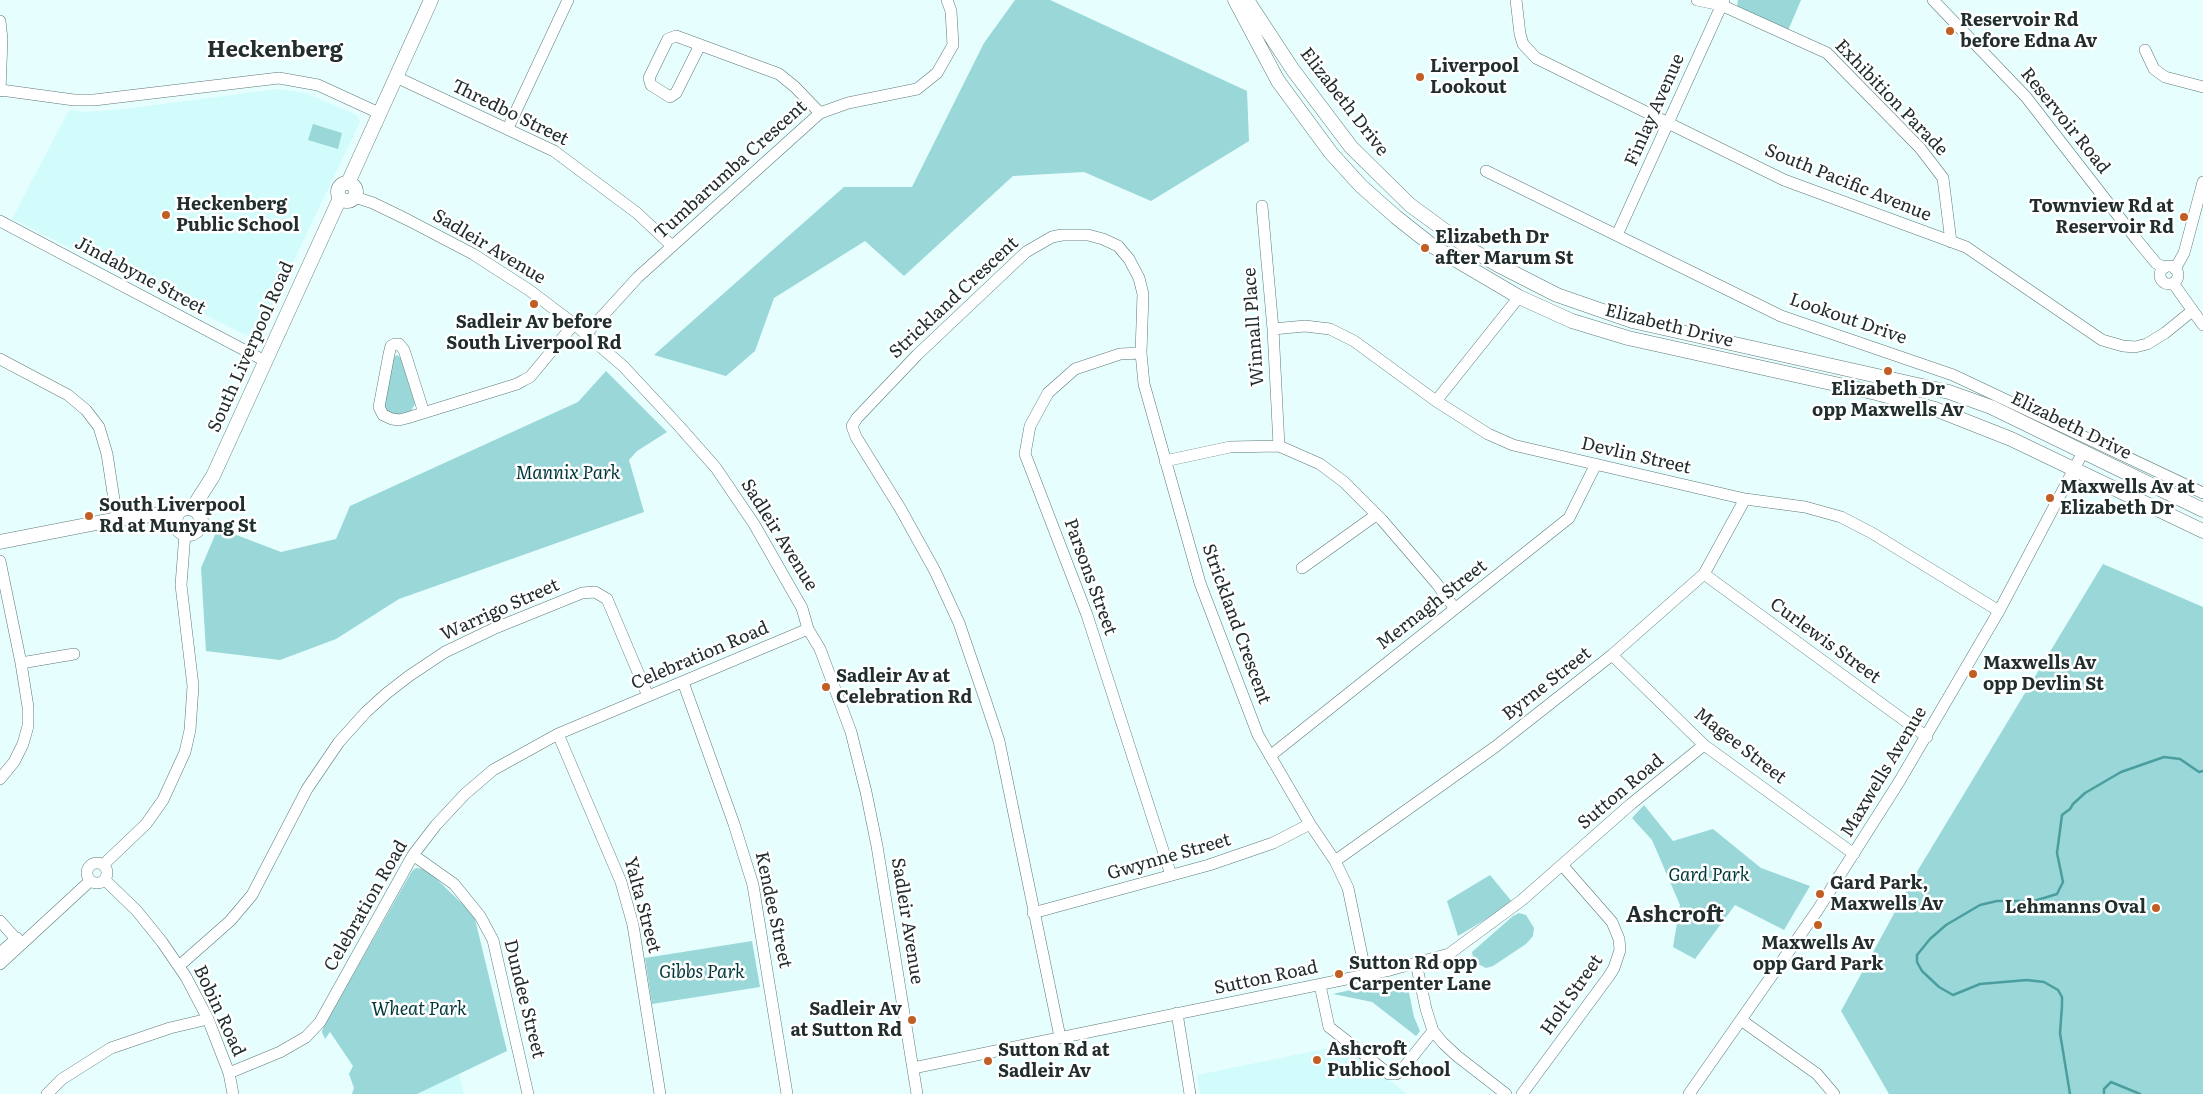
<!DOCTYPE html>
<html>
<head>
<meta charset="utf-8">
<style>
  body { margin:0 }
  canvas { display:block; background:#e6fefe }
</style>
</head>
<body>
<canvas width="2203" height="1094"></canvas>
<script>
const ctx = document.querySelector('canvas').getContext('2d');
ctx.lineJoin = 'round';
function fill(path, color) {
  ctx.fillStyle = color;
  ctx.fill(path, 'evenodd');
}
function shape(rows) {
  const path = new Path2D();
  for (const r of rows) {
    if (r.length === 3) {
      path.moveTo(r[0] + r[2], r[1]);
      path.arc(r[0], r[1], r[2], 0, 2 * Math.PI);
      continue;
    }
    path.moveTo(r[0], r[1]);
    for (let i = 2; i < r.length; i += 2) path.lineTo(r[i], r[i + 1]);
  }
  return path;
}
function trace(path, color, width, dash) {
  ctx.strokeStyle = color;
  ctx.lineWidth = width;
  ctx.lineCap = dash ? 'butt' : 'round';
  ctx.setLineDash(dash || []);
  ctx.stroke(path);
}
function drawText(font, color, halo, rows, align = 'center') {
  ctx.font = font + ' Literata,serif';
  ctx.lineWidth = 5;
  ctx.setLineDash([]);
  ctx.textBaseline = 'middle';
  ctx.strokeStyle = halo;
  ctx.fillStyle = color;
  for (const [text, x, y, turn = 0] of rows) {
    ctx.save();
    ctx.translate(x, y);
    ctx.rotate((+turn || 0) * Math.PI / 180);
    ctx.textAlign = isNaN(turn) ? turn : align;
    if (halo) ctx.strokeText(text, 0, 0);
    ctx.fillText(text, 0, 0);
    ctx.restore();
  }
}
fill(shape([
  [277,89,306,93,357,115,360,122,256,340,12,219,69,110,86,112,125,109],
  [1344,1045,1407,1094,1200,1094,1197,1075],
  [459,1074,464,1094,417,1094]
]), '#d2fbfb');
fill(shape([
  [1015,0,1050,0,1247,91,1249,141,1151,201,1084,172,1013,176,904,276,865,241,774,298,755,351,726,376,654,355,844,187,912,187,984,43],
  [1738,0,1801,0,1787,33,1737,7],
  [313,124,342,133,338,149,308,140],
  [397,355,401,358,415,404,411,411,395,415,387,412,384,407,394,357],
  [606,371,667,432,637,451,629,460,644,512,399,599,336,639,280,660,206,651,201,568,218,528,281,552,336,539,350,506,578,402],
  [2103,564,2203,607,2203,1094,1889,1094,1841,1011,1915,875],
  [1644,805,1673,841,1713,829,1761,868,1810,886,1784,930,1735,905,1695,959,1673,947,1680,905,1652,840,1632,818],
  [416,868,426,869,474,915,507,1051,417,1094,352,1094,354,1088,349,1074,353,1066,330,1032,325,1039,322,1032,323,1028,412,871],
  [1490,875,1513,903,1458,936,1447,901],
  [1519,913,1526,915,1534,928,1533,936,1526,944,1493,966,1486,968,1474,962,1472,952,1513,916],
  [752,941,760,987,652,1004,645,958],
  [1400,979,1405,980,1407,983,1414,1017,1420,1031,1416,1036,1372,1002,1333,994]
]), '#9ad7d8');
trace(shape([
  [2070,1094,2060,1033,2062,1006,2062,997,2058,990,2044,982,2027,980,1980,984,1953,995,1939,987,1922,971,1917,962,1917,955,1930,939,1946,925,1980,905,1997,901,2034,901,2057,894,2063,882,2057,853,2062,815,2070,809,2073,804,2085,793,2121,772,2164,757,2180,759,2199,772,2203,771],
  [2104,1094,2104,1089,2111,1082,2140,1094]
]), '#4a9e9f', 2.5);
const minor = shape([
  [1516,0,1520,34,1523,44,1536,58,1784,180,1966,247,2102,340,2123,346,2135,347,2147,344,2165,333,2192,311],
  [1697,0,1721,5,1827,53,1920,148,1943,178,1951,242],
  [1933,0,2026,97,2137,240,2156,263,2164,268],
  [0,21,2,39,0,91],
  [700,45,676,93,670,97,651,85,649,78,668,39,676,36,779,74,795,87,820,113],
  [2145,50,2154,69,2165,77,2203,87],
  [396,77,554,151,637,213,672,246],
  [1,90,74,100,94,100,279,78,318,85,379,113],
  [508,128,568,0],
  [1486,171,1781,316,1953,375,2203,493],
  [355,197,373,203,408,220,473,254,529,290,574,324,623,366,679,426,716,468,754,524,802,608,808,629,820,649,851,732,866,792,877,846,917,1094],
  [1262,206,1273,329,1279,446],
  [0,221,265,361],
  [1617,235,1724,0],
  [2169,275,9],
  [2175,269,2184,253,2203,182],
  [2173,283,2203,325],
  [1273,329,1305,326,1330,329,1354,341,1436,401,1488,434,1513,445,1745,499,1805,507,1841,517,1872,533,1999,611],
  [586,334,638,277,820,113,848,103,917,89,937,73,953,45,951,11,947,0],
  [1141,353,1120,354,1075,369,1048,393,1030,426,1025,454,1087,615,1171,875],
  [0,359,68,395,86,410,99,427,107,454,117,519],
  [1436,401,1519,297],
  [424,413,404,350,399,344,395,344,391,346,389,354,379,407,383,415,392,419,399,420,407,418,517,384,524,380,530,377,574,324],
  [1165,461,1230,447,1279,446,1320,464,1344,482,1382,520,1437,584,1455,609],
  [0,561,21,663,28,707,28,726,23,744,14,762,0,779],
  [1302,568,1376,515],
  [1704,574,1927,737],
  [1612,655,1704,745,1854,854],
  [21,663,74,654],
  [683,682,734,824,753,885,787,1094],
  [558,734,621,882,633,925,660,1094],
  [1270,756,1569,518,1596,464],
  [413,855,454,884,480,916,493,940,528,1094],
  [1335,861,1495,747,1612,655,1704,574,1745,499],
  [97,873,10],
  [103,865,146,824,163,800,185,752,190,730,193,686,181,585,185,533],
  [105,880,137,911,162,942,186,977,208,1019,229,1073,233,1094],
  [1033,913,1209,865,1273,843,1310,824],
  [0,921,16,939],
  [0,953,17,938],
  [1416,963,1426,1009,1433,1031,1443,1043,1457,1056,1506,1094],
  [0,964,90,881],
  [179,966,230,921,252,895,307,789,339,742,366,712,387,693,409,676,445,652,493,629,582,593,595,592,607,599,648,696],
  [1320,985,1329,1027,1389,1074,1396,1074,1401,1071,1433,1031],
  [1177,1013,1190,1094],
  [1741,1020,1817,1074,1834,1094],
  [1060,1037,999,741,984,696,959,623,935,571,900,508,856,437,852,426,857,418,917,355,1026,252,1052,237,1062,235,1088,235,1103,239,1118,246,1129,259,1139,278,1143,294,1141,353,1144,384,1200,583,1258,735,1310,824,1335,861,1348,888,1366,975],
  [913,1068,1390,970,1449,954,1522,900,1631,804,1704,745],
  [229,1073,280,1052,306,1037,320,1022,413,855,436,825,465,794,493,770,558,734,808,629],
  [47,1094,62,1079,111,1048,170,1028,208,1019],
  [1522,1094,1609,976,1614,968,1620,950,1619,939,1612,922,1563,866],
  [1689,1094,1817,911,1899,782,1999,611,2083,452]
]);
const major = shape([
  [1235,0,1278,81,1331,153,1361,186,1396,217,1434,247,1519,297,1572,321,1628,338,1876,393,1935,409,2011,439,2203,531],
  [1247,0,1293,70,1351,147,1410,205,1470,249,1498,265,1557,295,1632,321,1949,392,1991,407,2203,510],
  [347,192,9],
  [348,183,431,0],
  [188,521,13],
  [192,509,213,476,340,198],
  [0,542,117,519,153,515,177,515]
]);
trace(minor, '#5d7879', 12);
trace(major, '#5d7879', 15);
trace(minor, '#fff', 11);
trace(major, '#fff', 14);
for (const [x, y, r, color] of [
  [1950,31,5,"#c15e23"],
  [1420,77,5,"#c15e23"],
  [166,215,5,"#c15e23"],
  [2184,217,5,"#c15e23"],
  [1425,248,5,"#c15e23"],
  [534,304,5,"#c15e23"],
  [1888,371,5,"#c15e23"],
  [2050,498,5,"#c15e23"],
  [89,516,5,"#c15e23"],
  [1973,674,5,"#c15e23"],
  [826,687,5,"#c15e23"],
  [1820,894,5,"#c15e23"],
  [2156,908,5,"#c15e23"],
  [1818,925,5,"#c15e23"],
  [1339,974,5,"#c15e23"],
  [912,1020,5,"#c15e23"],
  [1317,1060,5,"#c15e23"],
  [988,1061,5,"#c15e23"]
]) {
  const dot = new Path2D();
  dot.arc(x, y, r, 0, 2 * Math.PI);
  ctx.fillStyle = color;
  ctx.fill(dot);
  trace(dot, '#fff', 2);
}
drawText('bold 18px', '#222d2e', '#fff', [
  ["Reservoir Rd",1960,21],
  ["before Edna Av",1960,42],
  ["Liverpool",1430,67],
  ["Lookout",1430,88],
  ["Heckenberg",176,205],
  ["Public School",176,226],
  ["Townview Rd at",2174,207,"right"],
  ["Reservoir Rd",2174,228,"right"],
  ["Elizabeth Dr",1435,238],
  ["after Marum St",1435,259],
  ["Sadleir Av before",534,323,"center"],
  ["South Liverpool Rd",534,344,"center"],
  ["Elizabeth Dr",1888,390,"center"],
  ["opp Maxwells Av",1888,411,"center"],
  ["Maxwells Av at",2060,488],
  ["Elizabeth Dr",2060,509],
  ["South Liverpool",99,506],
  ["Rd at Munyang St",99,527],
  ["Maxwells Av",1983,664],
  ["opp Devlin St",1983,685],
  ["Sadleir Av at",836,677],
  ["Celebration Rd",836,698],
  ["Gard Park,",1830,884],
  ["Maxwells Av",1830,905],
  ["Lehmanns Oval",2146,908,"right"],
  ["Maxwells Av",1818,944,"center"],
  ["opp Gard Park",1818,965,"center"],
  ["Sutton Rd opp",1349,964],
  ["Carpenter Lane",1349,985],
  ["Sadleir Av",902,1010,"right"],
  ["at Sutton Rd",902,1031,"right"],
  ["Ashcroft",1327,1050],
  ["Public School",1327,1071],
  ["Sutton Rd at",998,1051],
  ["Sadleir Av",998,1072]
], 'left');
drawText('18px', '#222d2e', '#fff', [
  ["Exhibition Parade",1891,98,46],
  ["Elizabeth Drive",1344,102,52],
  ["Finlay Avenue",1655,110,-66],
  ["Thredbo Street",510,113,26],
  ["Reservoir Road",2065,121,51],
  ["Tumbarumba Crescent",731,170,-42],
  ["South Pacific Avenue",1848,183,22],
  ["Sadleir Avenue",489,247,31],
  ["Jindabyne Street",140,276,28],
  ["Strickland Crescent",954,298,-43],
  ["Lookout Drive",1848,319,19],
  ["Elizabeth Drive",1669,326,14],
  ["Winnall Place",1254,327,-94],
  ["South Liverpool Road",251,347,-66],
  ["Elizabeth Drive",2071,426,26],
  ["Devlin Street",1636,456,13],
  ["Sadleir Avenue",779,535,58],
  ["Parsons Street",1090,577,70],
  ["Mernagh Street",1432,605,-38],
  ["Warrigo Street",500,610,-24],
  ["Strickland Crescent",1236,624,70],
  ["Curlewis Street",1825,641,36],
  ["Celebration Road",700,656,-23],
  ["Byrne Street",1547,684,-38],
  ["Magee Street",1740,746,38],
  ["Maxwells Avenue",1884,772,-59],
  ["Sutton Road",1621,792,-40],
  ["Gwynne Street",1169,857,-16],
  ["Yalta Street",642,905,75],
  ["Celebration Road",366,906,-60],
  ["Kendee Street",773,910,78],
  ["Sadleir Avenue",907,921,81],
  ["Sutton Road",1266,978,-12],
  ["Holt Street",1572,995,-55],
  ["Dundee Street",524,999,76],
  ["Bobin Road",219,1011,65]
]);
drawText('italic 18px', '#00383a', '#fff', [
  ["Mannix Park",568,474],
  ["Gard Park",1709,876],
  ["Gibbs Park",702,973],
  ["Wheat Park",419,1010]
]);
drawText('bold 22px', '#222d2e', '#fff', [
  ["Heckenberg",275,51],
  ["Ashcroft",1675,916]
]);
</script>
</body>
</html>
